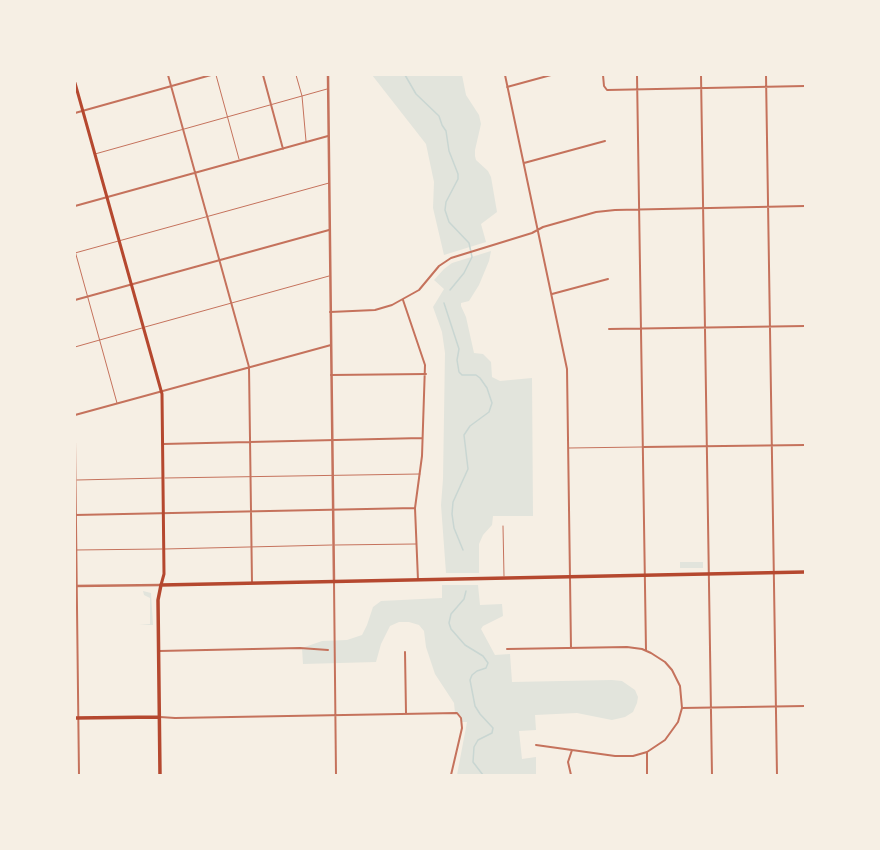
<!DOCTYPE html>
<html>
<head>
<meta charset="utf-8">
<style>
  body { margin:0 }
  #map { position:relative; width:880px; height:850px; overflow:hidden; background:#f6efe4; font-family:"Varela Round",sans-serif }
  canvas { display:block }
  .frame { position:absolute; inset:0; border:76px solid #f6efe4; pointer-events:none }
</style>
</head>
<body>
<div id="map">
<canvas width="880" height="850"></canvas>
<div class="frame"></div>
</div>
<script>
const ctx = document.querySelector('canvas').getContext('2d');
ctx.lineJoin = 'round';
function fill(path, color) {
  ctx.fillStyle = color;
  ctx.fill(path, 'evenodd');
}
function shape(rows) {
  const path = new Path2D();
  for (const r of rows) {
    path.moveTo(r[0], r[1]);
    for (let i = 2; i < r.length; i += 2) path.lineTo(r[i], r[i + 1]);
  }
  return path;
}
function trace(path, color, width, dash) {
  ctx.strokeStyle = color;
  ctx.lineWidth = width;
  ctx.lineCap = dash ? 'butt' : 'round';
  ctx.setLineDash(dash || []);
  ctx.stroke(path);
}
fill(shape([
  [372,75,462,75,466,95,479,115,481,124,475,150,475,156,476,160,488,171,491,177,497,212,481,224,486,242,444,255,433,208,434,182,426,144],
  [491,251,489,261,479,285,469,301,461,303,461,306,466,317,474,353,483,354,491,362,492,377,500,381,532,378,533,516,493,516,492,525,483,535,479,544,479,573,446,573,441,505,443,479,445,353,442,332,433,307,444,289,434,280,444,269,452,263],
  [680,562,703,562,703,568,680,568],
  [442,585,478,585,480,605,502,604,503,616,483,626,481,629,495,655,510,654,512,682,612,680,622,681,635,690,638,697,637,703,633,712,625,717,612,720,577,713,535,715,536,730,519,731,522,759,536,757,536,775,457,775,467,722,462,722,461,716,455,713,454,703,435,674,426,647,424,631,419,625,409,622,399,622,390,626,381,644,376,662,303,664,302,648,322,641,347,640,362,635,367,625,373,607,381,601,442,598],
  [143,591,151,593,153,625,139,625,150,624,150,598,144,595]
]), '#e2e4dc');
trace(shape([
  [405,75,416,94,439,116,442,125,446,131,449,151,458,174,458,179,446,202,445,210,449,222,469,243,472,257,464,273,450,290],
  [444,303,459,349,457,360,459,372,462,375,476,375,480,378,487,388,492,403,489,412,470,426,464,435,468,469,453,502,452,514,454,528,463,550],
  [466,591,464,599,451,614,449,623,451,629,465,645,483,656,488,663,486,668,477,671,472,675,470,680,475,706,480,714,493,728,492,733,478,740,474,747,473,762,483,775]
]), '#c9d6d2', 1.5);
trace(shape([
  [216,75,239,159],
  [296,75,302,96,306,141],
  [95,154,327,89],
  [75,251,117,403],
  [75,253,329,183],
  [145,327,329,276],
  [75,347,142,328],
  [569,448,642,447],
  [165,478,420,474],
  [77,480,162,478],
  [503,526,504,576],
  [335,545,416,544],
  [165,549,332,545],
  [75,550,162,549]
]), '#c5725c', 1);
trace(shape([
  [168,75,249,367,252,583],
  [263,75,283,149],
  [505,75,567,369,571,648],
  [603,75,604,86,607,90,805,86],
  [637,75,646,650],
  [701,75,712,775],
  [766,75,777,775],
  [507,87,551,75],
  [75,113,211,75],
  [524,163,605,141],
  [75,206,328,136],
  [552,294,608,279],
  [75,300,329,230],
  [403,300,425,365,422,456,415,508,418,580],
  [330,312,375,310,392,305,419,290,439,266,451,258,532,233,543,227,596,212,615,210,805,206],
  [609,329,805,326],
  [331,375,426,374],
  [75,415,331,345],
  [75,440,79,775],
  [163,444,422,438],
  [643,447,805,445],
  [75,515,415,508],
  [334,582,336,775],
  [507,649,627,647,642,649,651,653,665,662,672,670,680,686,682,708,678,722,665,740,647,752,633,756,615,756,536,745],
  [159,651,300,648,328,650],
  [405,652,406,713],
  [682,708,805,706],
  [160,717,175,718,457,713,461,718,462,728,451,775],
  [647,752,647,775],
  [571,775,568,762,572,750]
]), '#c5725c', 2);
trace(shape([
  [328,75,334,582],
  [75,586,161,585]
]), '#c5725c', 2.5);
trace(shape([
  [75,83,162,394,164,574,161,585]
]), '#b5482f', 3);
trace(shape([
  [75,718,159,717],
  [160,775,158,600,161,585,805,572]
]), '#b5482f', 3.5);
</script>
</body>
</html>
